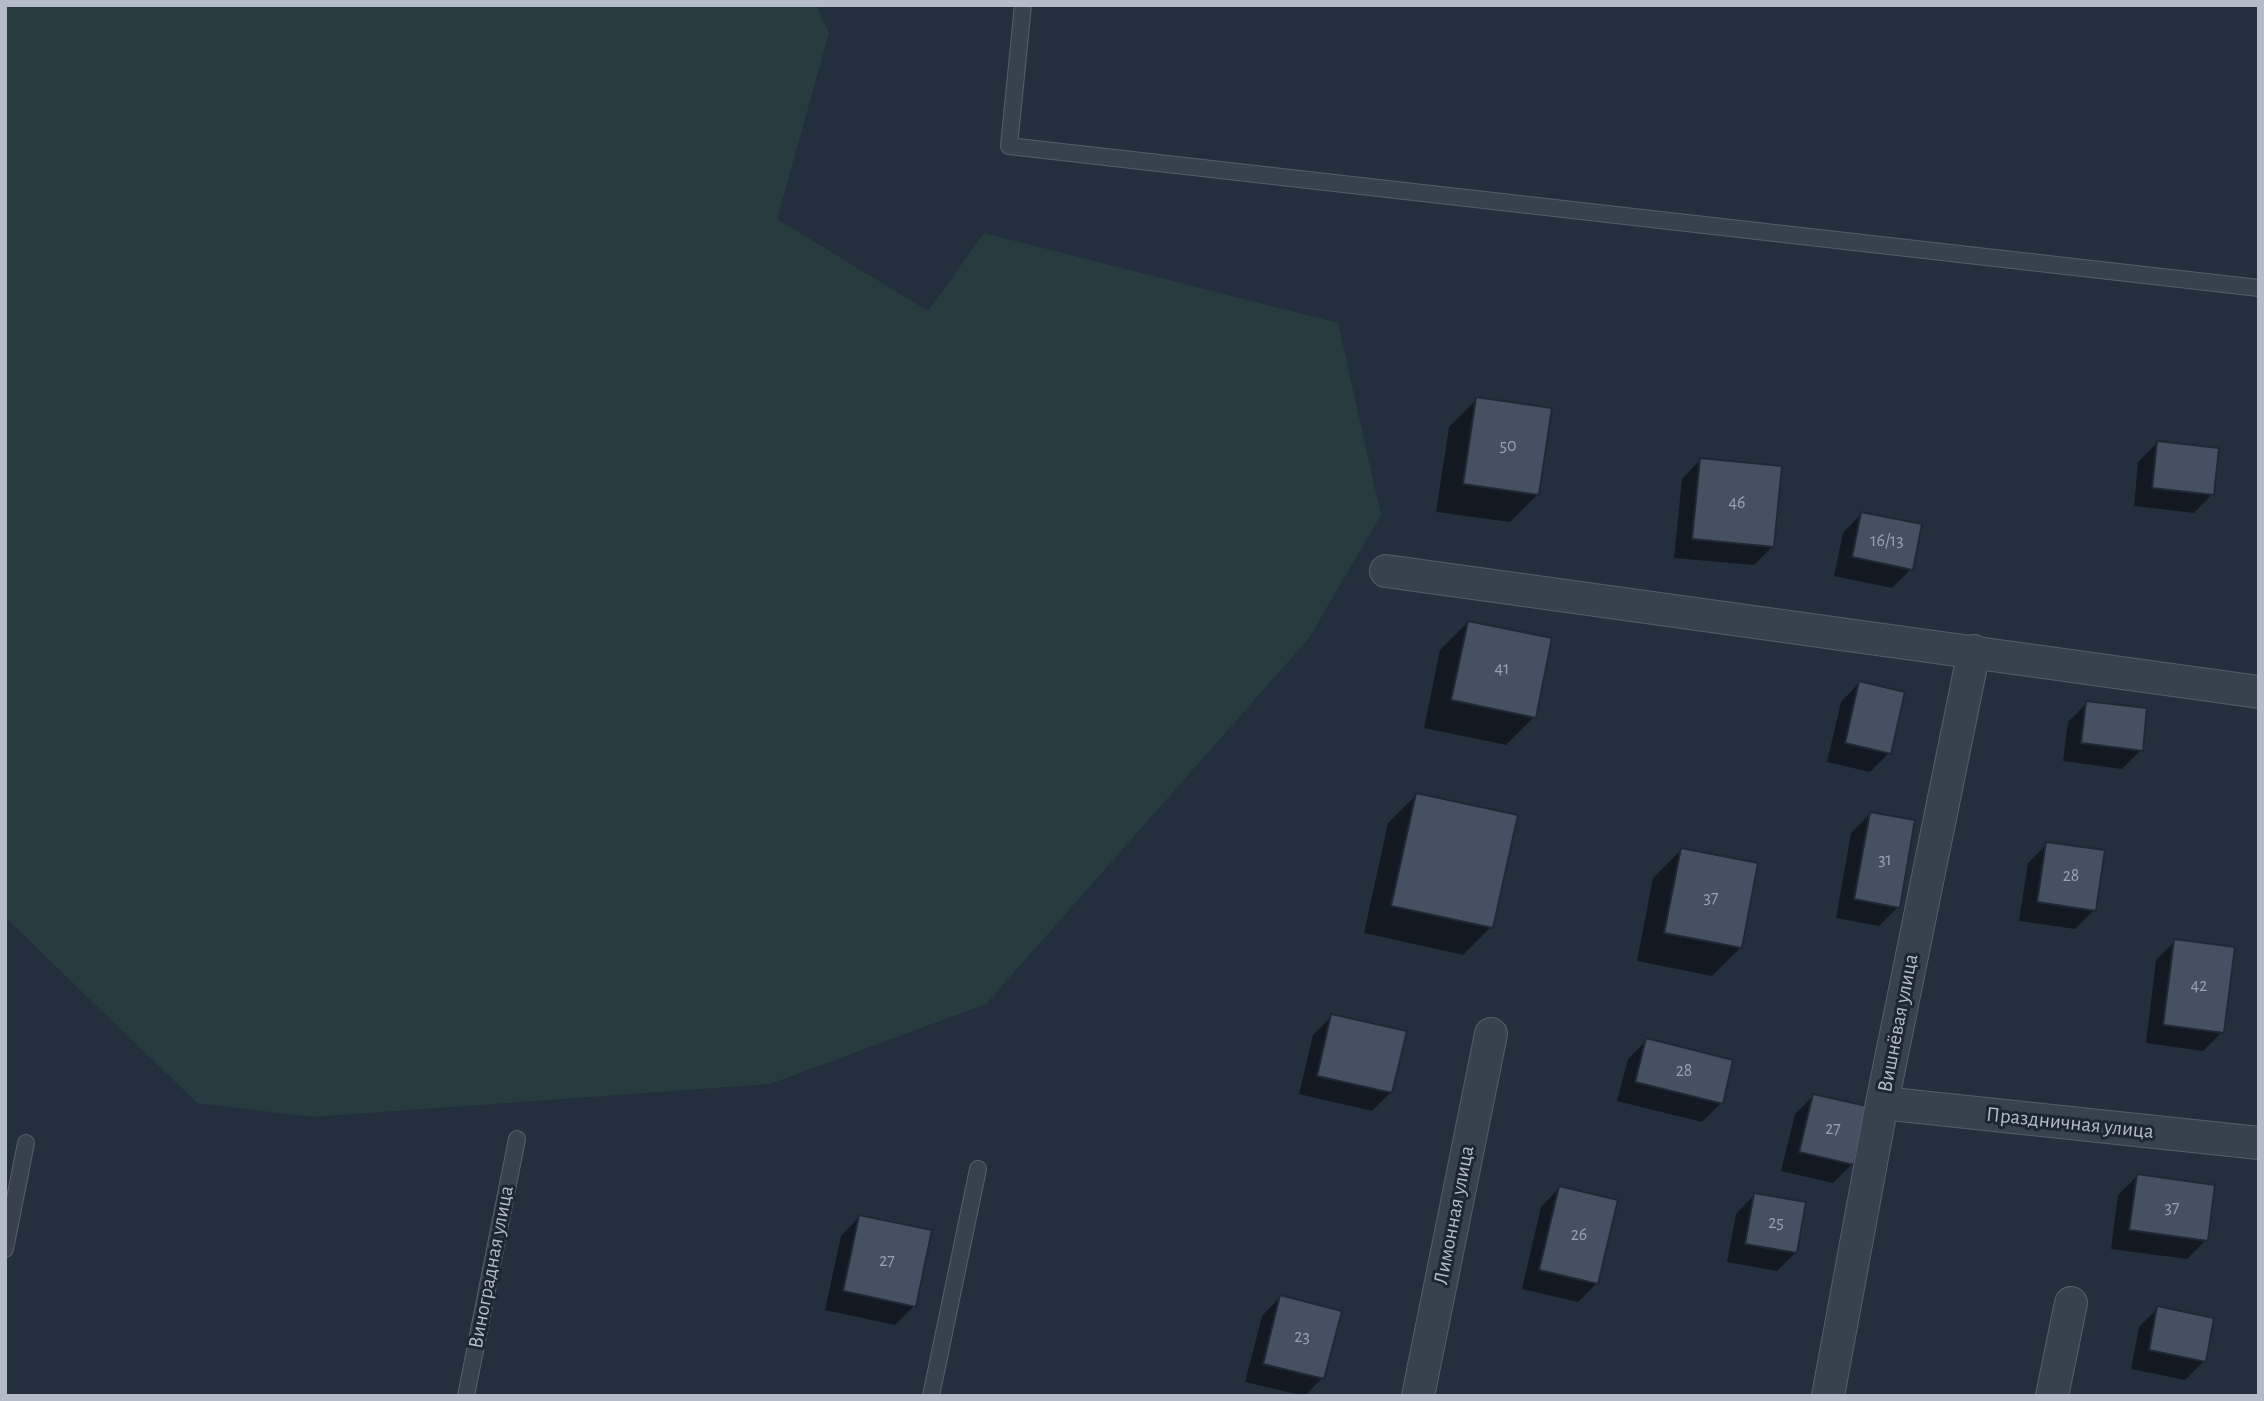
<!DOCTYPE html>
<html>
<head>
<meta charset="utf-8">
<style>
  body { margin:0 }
  #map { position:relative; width:2264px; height:1401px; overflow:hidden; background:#242f3e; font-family:"Alegreya Sans",sans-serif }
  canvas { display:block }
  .frame { position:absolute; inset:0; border:7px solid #b4bcc9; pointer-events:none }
</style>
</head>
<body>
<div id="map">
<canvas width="2264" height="1401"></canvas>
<div class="frame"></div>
</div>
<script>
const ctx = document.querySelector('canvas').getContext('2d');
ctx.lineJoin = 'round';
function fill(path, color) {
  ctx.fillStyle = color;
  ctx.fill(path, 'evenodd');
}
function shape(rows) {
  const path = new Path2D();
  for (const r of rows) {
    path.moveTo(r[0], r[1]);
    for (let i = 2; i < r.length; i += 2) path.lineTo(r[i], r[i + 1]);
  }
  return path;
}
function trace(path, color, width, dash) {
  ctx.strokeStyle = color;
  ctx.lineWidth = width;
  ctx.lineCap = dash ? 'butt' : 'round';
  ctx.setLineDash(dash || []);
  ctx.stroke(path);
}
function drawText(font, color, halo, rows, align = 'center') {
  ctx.font = font + ' "Alegreya Sans",sans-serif';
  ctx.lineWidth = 6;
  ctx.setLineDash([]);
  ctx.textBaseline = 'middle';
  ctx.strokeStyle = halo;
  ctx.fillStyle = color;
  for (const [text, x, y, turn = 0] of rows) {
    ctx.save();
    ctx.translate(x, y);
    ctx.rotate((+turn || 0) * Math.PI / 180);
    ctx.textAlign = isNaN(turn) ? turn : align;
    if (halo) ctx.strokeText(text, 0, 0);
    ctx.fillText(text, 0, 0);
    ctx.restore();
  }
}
fill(shape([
  [5,5,816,5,829,33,777,219,928,311,984,233,1338,323,1381,515,1309,638,986,1004,770,1084,312,1117,197,1103,5,917]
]), '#263c3f');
fill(shape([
  [1477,399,1538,494,1510,522,1436,512,1449,427],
  [2157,443,2212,494,2194,513,2134,506,2138,462],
  [1700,460,1773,546,1754,565,1674,558,1682,479],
  [1861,514,1911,569,1892,588,1834,576,1843,533],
  [1468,622,1534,717,1506,745,1424,728,1440,650],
  [1859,683,1889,753,1870,772,1827,762,1841,702],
  [2087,703,2141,750,2122,769,2063,761,2068,722],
  [1416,795,1491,927,1463,955,1364,933,1388,823],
  [1870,814,1898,907,1879,926,1836,918,1851,833],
  [2047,844,2094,910,2075,929,2019,921,2028,863],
  [1681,850,1740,948,1712,976,1637,961,1653,878],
  [2175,941,2222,1032,2203,1051,2146,1043,2156,960],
  [1332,1016,1391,1092,1372,1111,1299,1094,1313,1035],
  [1647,1040,1721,1103,1702,1122,1617,1101,1628,1059],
  [1814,1095,1852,1164,1833,1183,1781,1171,1795,1114],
  [2137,1176,2206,1240,2187,1259,2111,1249,2118,1195],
  [1559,1188,1597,1283,1578,1302,1522,1289,1541,1207],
  [1754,1195,1796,1252,1777,1271,1727,1262,1736,1214],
  [859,1217,914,1306,895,1325,825,1310,841,1236],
  [1280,1297,1322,1378,1305,1396,1245,1382,1262,1316],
  [2158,1308,2204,1361,2185,1380,2131,1369,2139,1327]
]), '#0007');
const building = shape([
  [1476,397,1552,408,1539,495,1463,484,1476,397],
  [2157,441,2219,448,2214,495,2152,488,2157,441],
  [1700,458,1782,466,1774,547,1692,539,1700,458],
  [1861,512,1922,524,1913,570,1852,557,1861,512],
  [1468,621,1552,638,1536,718,1451,700,1468,621],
  [1859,681,1905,692,1891,754,1845,743,1859,681],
  [2086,701,2147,708,2143,751,2081,743,2086,701],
  [1416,793,1518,815,1493,928,1391,906,1416,793],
  [1870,812,1915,820,1900,908,1854,899,1870,812],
  [2046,842,2105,850,2096,911,2037,902,2046,842],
  [1681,848,1758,863,1742,948,1664,933,1681,848],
  [2174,939,2235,947,2224,1033,2163,1025,2174,939],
  [1331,1014,1407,1031,1392,1093,1317,1076,1331,1014],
  [1646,1038,1733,1060,1723,1104,1635,1082,1646,1038],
  [1813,1094,1867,1106,1854,1165,1799,1152,1813,1094],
  [2137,1174,2215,1185,2208,1241,2129,1230,2137,1174],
  [1559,1186,1618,1200,1598,1284,1539,1270,1559,1186],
  [1754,1193,1806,1202,1797,1253,1745,1244,1754,1193],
  [859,1215,932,1230,916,1307,843,1291,859,1215],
  [1280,1295,1342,1311,1324,1379,1263,1364,1280,1295],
  [2157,1306,2214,1318,2206,1362,2149,1350,2157,1306]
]);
fill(building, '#455162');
trace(building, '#1f2835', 2);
const lane = shape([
  [1023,5,1009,146,2259,288],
  [5,1249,26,1143],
  [466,1396,517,1139],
  [931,1396,978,1169]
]);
const street = shape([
  [1386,571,2259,692],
  [1882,1103,2259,1143],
  [1418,1396,1491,1034],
  [1828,1396,1882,1103,1974,651],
  [2052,1396,2071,1303]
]);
trace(lane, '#565f6c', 18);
trace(street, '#565f6c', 34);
trace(lane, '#38414e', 16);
trace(street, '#38414e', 32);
drawText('18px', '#98a1af', null, [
  ["50",1508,446],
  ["46",1737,503],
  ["16/13",1887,541],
  ["41",1502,669],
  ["31",1885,860],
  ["28",2071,876],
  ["37",1711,898],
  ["42",2199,986],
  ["28",1684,1071],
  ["27",1833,1129],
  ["37",2172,1208],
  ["25",1776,1223],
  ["26",1579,1235],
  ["27",887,1261],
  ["23",1302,1337]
]);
drawText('21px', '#b4bcc9', '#1d2633', [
  ["Вишнёвая улица",1898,1023,-79],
  ["Праздничная улица",2070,1123,6],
  ["Лимонная улица",1454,1215,-79],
  ["Виноградная улица",491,1267,-79]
]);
</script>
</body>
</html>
